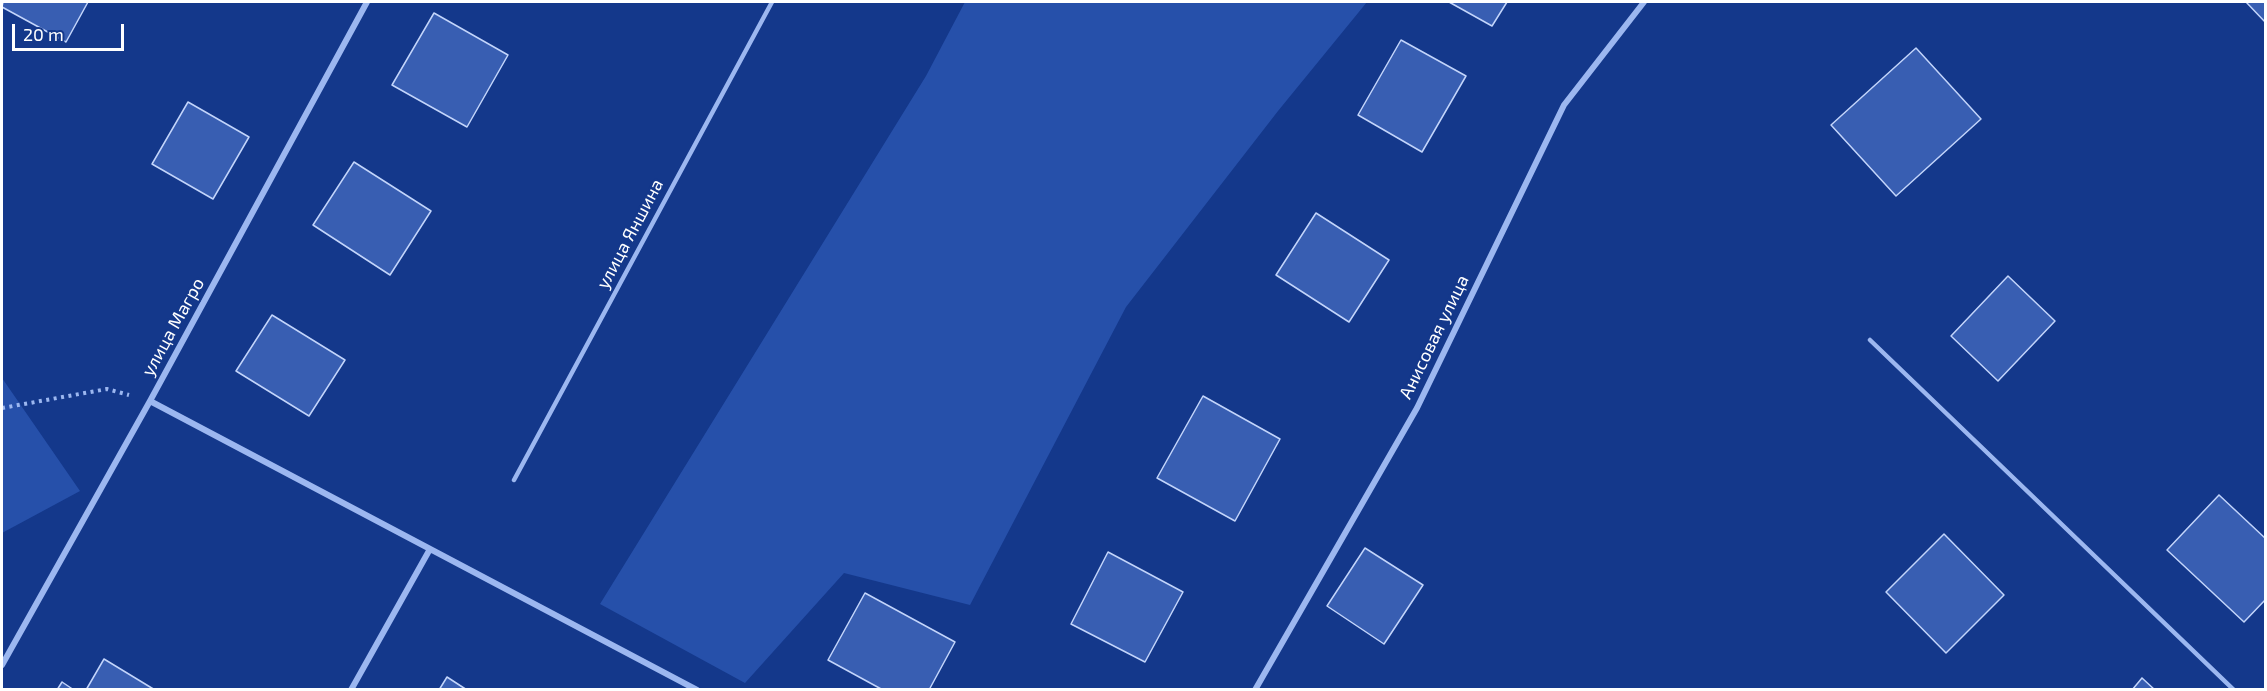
<!DOCTYPE html>
<html>
<head>
<meta charset="utf-8">
<style>
  body { margin:0 }
  #map { position:relative; width:2267px; height:691px; overflow:hidden; background:#14388b; font-family:"Exo 2",sans-serif }
  canvas { display:block }
  .frame { position:absolute; inset:0; border:3px solid #fff; pointer-events:none }
  .scale { position:absolute; left:12px; top:24px; width:112px; height:27px; box-sizing:border-box; border:3px solid #fff; border-top:0; padding-left:8px; font-size:18px; line-height:21px; white-space:nowrap; color:#fff; -webkit-text-stroke:4px #14388b; paint-order:stroke }
</style>
</head>
<body>
<div id="map">
<canvas width="2267" height="691"></canvas>
<div class="frame"></div>
<div class="scale">20 m</div>
</div>
<script>
const ctx = document.querySelector('canvas').getContext('2d');
ctx.lineJoin = 'round';
function fill(path, color) {
  ctx.fillStyle = color;
  ctx.fill(path, 'evenodd');
}
function shape(rows) {
  const path = new Path2D();
  for (const r of rows) {
    path.moveTo(r[0], r[1]);
    for (let i = 2; i < r.length; i += 2) path.lineTo(r[i], r[i + 1]);
  }
  return path;
}
function trace(path, color, width, dash) {
  ctx.strokeStyle = color;
  ctx.lineWidth = width;
  ctx.lineCap = dash ? 'butt' : 'round';
  ctx.setLineDash(dash || []);
  ctx.stroke(path);
}
function drawText(font, color, halo, rows, align = 'center') {
  ctx.font = font + ' "Exo 2",sans-serif';
  ctx.lineWidth = 4.5;
  ctx.setLineDash([]);
  ctx.textBaseline = 'middle';
  ctx.strokeStyle = halo;
  ctx.fillStyle = color;
  for (const [text, x, y, turn = 0] of rows) {
    ctx.save();
    ctx.translate(x, y);
    ctx.rotate((+turn || 0) * Math.PI / 180);
    ctx.textAlign = isNaN(turn) ? turn : align;
    if (halo) ctx.strokeText(text, 0, 0);
    ctx.fillText(text, 0, 0);
    ctx.restore();
  }
}
fill(shape([
  [965,2,1367,2,1278,111,1126,307,970,605,844,573,745,683,600,604,926,76],
  [2,378,80,491,2,533]
]), '#2650aa');
const building = shape([
  [3,2,88,2,66,42,2,7,3,2],
  [1449,2,1507,2,1492,26,1449,2],
  [2246,2,2266,2,2266,23,2246,2],
  [434,13,508,55,467,127,392,85,434,13],
  [1401,40,1466,76,1422,152,1358,115,1401,40],
  [1916,48,1981,119,1896,196,1831,125,1916,48],
  [188,102,249,137,213,199,152,164,188,102],
  [354,162,431,211,390,275,313,225,354,162],
  [1316,213,1389,260,1349,322,1276,275,1316,213],
  [2008,276,2055,321,1998,381,1951,336,2008,276],
  [272,315,345,360,309,416,236,371,272,315],
  [1203,396,1280,439,1235,521,1157,478,1203,396],
  [2219,495,2266,539,2266,599,2244,622,2167,550,2219,495],
  [1944,534,2004,595,1946,653,1886,592,1944,534],
  [1365,548,1423,585,1384,644,1327,606,1365,548],
  [1108,552,1183,592,1145,662,1071,624,1108,552],
  [865,593,955,642,929,690,883,690,828,660,865,593],
  [104,659,155,690,86,690,104,659],
  [447,677,467,690,439,690,447,677],
  [2142,678,2155,690,2132,690,2142,678],
  [62,682,74,690,57,690,62,682]
]);
fill(building, '#385eb2');
trace(building, '#c3d5fb', 1.5);
trace(shape([
  [2,408,107,389,129,395]
]), '#9cb7f0', 4, [3, 4.5]);
trace(shape([
  [1870,340,2234,690],
  [514,480,772,2]
]), '#9cb7f0', 4.5);
trace(shape([
  [150,401,697,690],
  [2,665,150,401,367,2],
  [351,690,430,549],
  [1255,690,1417,408,1564,105,1644,2]
]), '#9cb7f0', 6);
drawText('18px', '#fff', '#14388b', [
  ["улица Яншина",630,234,-62],
  ["улица Магро",173,327,-61],
  ["Анисовая улица",1434,337,-64]
]);
</script>
</body>
</html>
